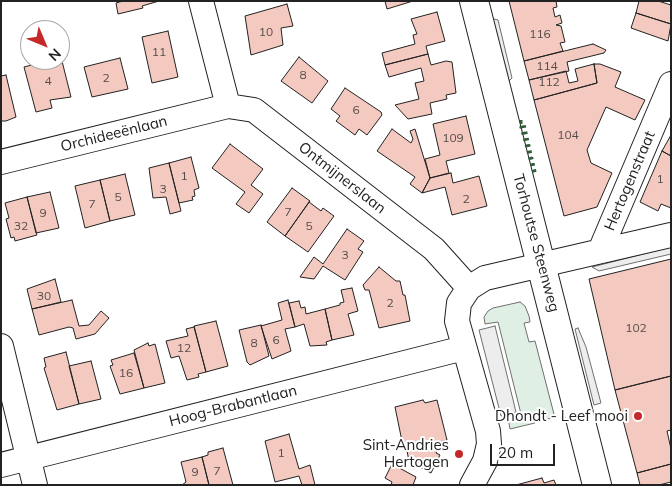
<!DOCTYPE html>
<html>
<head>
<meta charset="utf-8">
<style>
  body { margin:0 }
  #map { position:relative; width:672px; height:486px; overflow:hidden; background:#fff; font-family:Mulish,sans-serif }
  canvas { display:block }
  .frame { position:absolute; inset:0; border:2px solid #222; pointer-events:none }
  .north { position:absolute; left:20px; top:20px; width:50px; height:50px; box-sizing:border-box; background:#fff; border:1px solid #a7a7a7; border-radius:50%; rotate:135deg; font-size:14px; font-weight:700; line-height:20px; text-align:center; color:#222 }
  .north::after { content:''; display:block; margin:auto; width:18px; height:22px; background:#c62828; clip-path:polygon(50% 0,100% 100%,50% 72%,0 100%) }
  .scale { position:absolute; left:490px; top:444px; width:65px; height:22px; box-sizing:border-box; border:2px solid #222; border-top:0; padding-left:6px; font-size:15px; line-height:18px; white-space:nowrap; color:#222; -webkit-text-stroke:4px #fff; paint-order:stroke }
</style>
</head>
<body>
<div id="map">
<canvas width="672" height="486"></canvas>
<div class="frame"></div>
<div class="north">N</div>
<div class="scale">20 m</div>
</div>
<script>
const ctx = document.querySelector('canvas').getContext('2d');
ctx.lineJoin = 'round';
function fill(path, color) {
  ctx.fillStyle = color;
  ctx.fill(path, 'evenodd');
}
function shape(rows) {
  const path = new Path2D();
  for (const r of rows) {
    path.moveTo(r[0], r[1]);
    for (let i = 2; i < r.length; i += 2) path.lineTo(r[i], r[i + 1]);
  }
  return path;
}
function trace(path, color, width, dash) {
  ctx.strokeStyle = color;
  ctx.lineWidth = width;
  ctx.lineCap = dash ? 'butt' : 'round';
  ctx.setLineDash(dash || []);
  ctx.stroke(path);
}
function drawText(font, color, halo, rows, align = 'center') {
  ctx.font = font + ' Mulish,sans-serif';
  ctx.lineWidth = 4;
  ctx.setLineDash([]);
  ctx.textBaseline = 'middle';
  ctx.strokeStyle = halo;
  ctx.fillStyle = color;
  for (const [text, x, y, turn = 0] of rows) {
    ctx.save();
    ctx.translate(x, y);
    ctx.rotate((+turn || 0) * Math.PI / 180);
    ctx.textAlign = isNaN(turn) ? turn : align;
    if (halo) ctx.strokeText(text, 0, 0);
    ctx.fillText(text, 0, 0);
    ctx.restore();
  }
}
const green = shape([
  [520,302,525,306,529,316,530,322,524,323,529,342,535,341,555,418,546,419,545,417,534,420,535,423,510,429,508,418,521,414,498,322,485,324,484,317,488,311,493,308,520,302]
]);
fill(green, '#e0efe3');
trace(green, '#6f6f6f', 1);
const parking = shape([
  [490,18,498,20,512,78,507,83,490,18],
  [671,247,671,254,599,271,592,267,671,247],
  [495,326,516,412,501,416,479,330,495,326],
  [578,328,586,347,601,403,594,405,575,329,578,328]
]);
fill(parking, '#ededed');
trace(parking, '#6f6f6f', 1);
const building = shape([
  [123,1,159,1,142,6,143,8,118,14,116,3,123,1],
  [385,1,413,1,387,9,385,1],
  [509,1,556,1,557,7,553,8,555,17,560,15,562,23,556,25,561,26,565,42,560,43,563,51,524,61,509,1],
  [639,1,658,1,671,5,671,24,636,13,639,1],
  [287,4,293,26,281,28,283,45,251,55,245,16,287,4],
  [437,12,445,41,426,46,428,54,385,65,382,53,415,44,413,35,417,34,411,19,437,12],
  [636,13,671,24,668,41,631,28,636,13],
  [168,31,178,77,152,83,142,37,168,31],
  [593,44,606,50,604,53,567,62,569,71,529,80,524,61,593,44],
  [428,54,431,65,446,61,452,62,456,93,446,95,447,99,430,103,432,114,408,119,395,105,419,99,415,83,424,81,421,68,389,77,385,65,428,54],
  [61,57,71,97,50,100,52,108,36,112,24,67,51,60,60,60,61,57],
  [299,57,328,81,312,103,281,81,299,57],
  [120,58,128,89,92,97,84,67,120,58],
  [594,64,600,64,621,72,615,87,645,100,635,120,606,107,587,150,591,163,612,173,597,207,564,216,534,100,597,83,594,64],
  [594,64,597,83,534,100,529,80,566,71,569,83,578,81,575,69,594,64],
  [6,75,16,117,6,121,1,121,1,76,6,75],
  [345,88,381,112,382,115,367,135,359,129,355,135,336,121,340,116,331,109,345,88],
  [466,116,475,154,446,161,449,173,430,178,425,159,440,155,433,124,466,116],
  [392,129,411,143,413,139,410,131,415,129,430,178,422,193,410,184,415,177,377,151,392,129],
  [671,135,671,156,662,151,671,135],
  [230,144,263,169,251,185,263,194,249,213,236,204,245,192,212,168,230,144],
  [662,151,671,156,671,208,661,204,658,211,640,202,662,151],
  [191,157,199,188,194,190,195,196,192,197,193,200,179,203,169,163,191,157],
  [169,163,181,211,170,214,166,197,153,198,149,168,169,163],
  [451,173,453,183,479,176,487,206,452,215,445,187,422,193,430,178,451,173],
  [125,174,135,215,110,221,100,180,125,174],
  [100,180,110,221,85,228,75,186,100,180],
  [292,188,310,201,285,236,267,222,292,188],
  [50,192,59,228,36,233,27,197,50,192],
  [27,197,37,235,15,241,14,237,11,238,6,219,9,218,5,203,27,197],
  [309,202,321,211,323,208,334,216,308,252,285,236,309,202],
  [347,229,364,241,358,249,363,252,345,280,323,266,314,279,300,277,314,257,323,264,347,229],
  [671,259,671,376,615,390,589,279,671,259],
  [379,267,396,281,400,281,403,295,405,295,410,321,379,328,369,290,365,290,363,285,379,267],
  [55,279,61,302,32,309,27,289,55,279],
  [352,288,358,311,348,314,354,335,332,340,325,309,340,305,340,303,344,302,341,290,352,288],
  [72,300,79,326,89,325,101,311,109,318,95,334,76,339,73,328,69,327,39,335,32,309,72,300],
  [288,300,295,327,285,329,291,351,272,359,261,326,282,320,278,303,288,300],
  [299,301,301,308,305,307,306,314,325,309,332,340,326,342,327,345,310,346,304,324,295,327,289,303,299,301],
  [216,321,228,366,206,372,194,326,216,321],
  [261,325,269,356,250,365,247,362,239,330,261,325],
  [194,327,206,372,198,374,199,377,187,380,179,356,171,358,166,341,188,336,186,329,194,327],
  [148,343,149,346,155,344,165,383,144,388,134,350,148,343],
  [66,352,79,404,57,410,44,368,46,367,44,358,66,352],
  [134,353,144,388,120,394,110,366,113,365,111,360,134,353],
  [91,361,101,399,79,404,69,366,91,361],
  [671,376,671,430,667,431,671,449,671,464,637,473,615,390,671,376],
  [423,400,425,403,437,400,447,440,440,442,436,453,440,455,431,473,409,461,407,451,404,451,395,407,423,400],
  [289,434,299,469,310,465,315,485,302,485,299,476,275,482,265,441,289,434],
  [223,448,233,485,209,485,202,457,208,455,208,452,223,448],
  [202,457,209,485,182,485,186,482,181,462,202,457],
  [392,464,416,477,413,485,391,485,392,482,385,478,392,464],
  [671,464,671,482,659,485,640,485,637,473,671,464],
  [542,478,544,483,554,480,556,485,516,485,542,478]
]);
fill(building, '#f3c9c0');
trace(building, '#222', 1);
const minor = shape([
  [201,1,228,106],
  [1,162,228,106,254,110,434,249,469,288],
  [600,251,671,84],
  [1,346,35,485],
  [1,465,464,348],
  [472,485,485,461,489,444,488,431,457,321,459,303,469,288,485,278,671,235]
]);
const major = shape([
  [474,1,597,485]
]);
trace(minor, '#222', 26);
trace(major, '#222', 30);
trace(minor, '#fff', 24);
trace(major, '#fff', 28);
trace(shape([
  [520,122,523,122,535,174,520,122]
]), '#2f5e38', 4, [2.5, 4]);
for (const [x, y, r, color] of [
  [638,416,5,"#c62828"],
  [459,454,5,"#c62828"]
]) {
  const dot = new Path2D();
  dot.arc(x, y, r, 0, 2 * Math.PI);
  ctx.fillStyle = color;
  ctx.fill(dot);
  trace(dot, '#fff', 2);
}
drawText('12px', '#564c4a', null, [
  ["10",266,32],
  ["116",540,34],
  ["11",159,52],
  ["114",547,66],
  ["8",303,75],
  ["2",106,78],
  ["4",48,81],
  ["112",549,82],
  ["6",356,110],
  ["104",568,135],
  ["109",453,138],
  ["1",184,176],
  ["1",660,179],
  ["3",163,189],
  ["5",118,197],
  ["2",466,199],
  ["7",92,204],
  ["7",288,212],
  ["9",43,213],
  ["32",21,226],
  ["5",309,226],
  ["3",345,255],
  ["30",44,296],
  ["2",390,303],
  ["102",636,328],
  ["6",276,340],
  ["8",254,343],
  ["12",184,348],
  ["16",126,373],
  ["1",281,453],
  ["7",217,471],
  ["9",195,472]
]);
drawText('15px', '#222', '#fff', [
  ["Orchideeënlaan",114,134,-14],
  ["Ontmijnerslaan",342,178,38],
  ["Hertogenstraat",630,181,-67],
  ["Torhoutse Steenweg",536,243,75],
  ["Hoog-Brabantlaan",233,406,-14]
]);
drawText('15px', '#222', '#fff', [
  ["Dhondt - Leef mooi",628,416],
  ["Sint-Andries",449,445],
  ["Hertogen",449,462]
], 'right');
</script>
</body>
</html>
